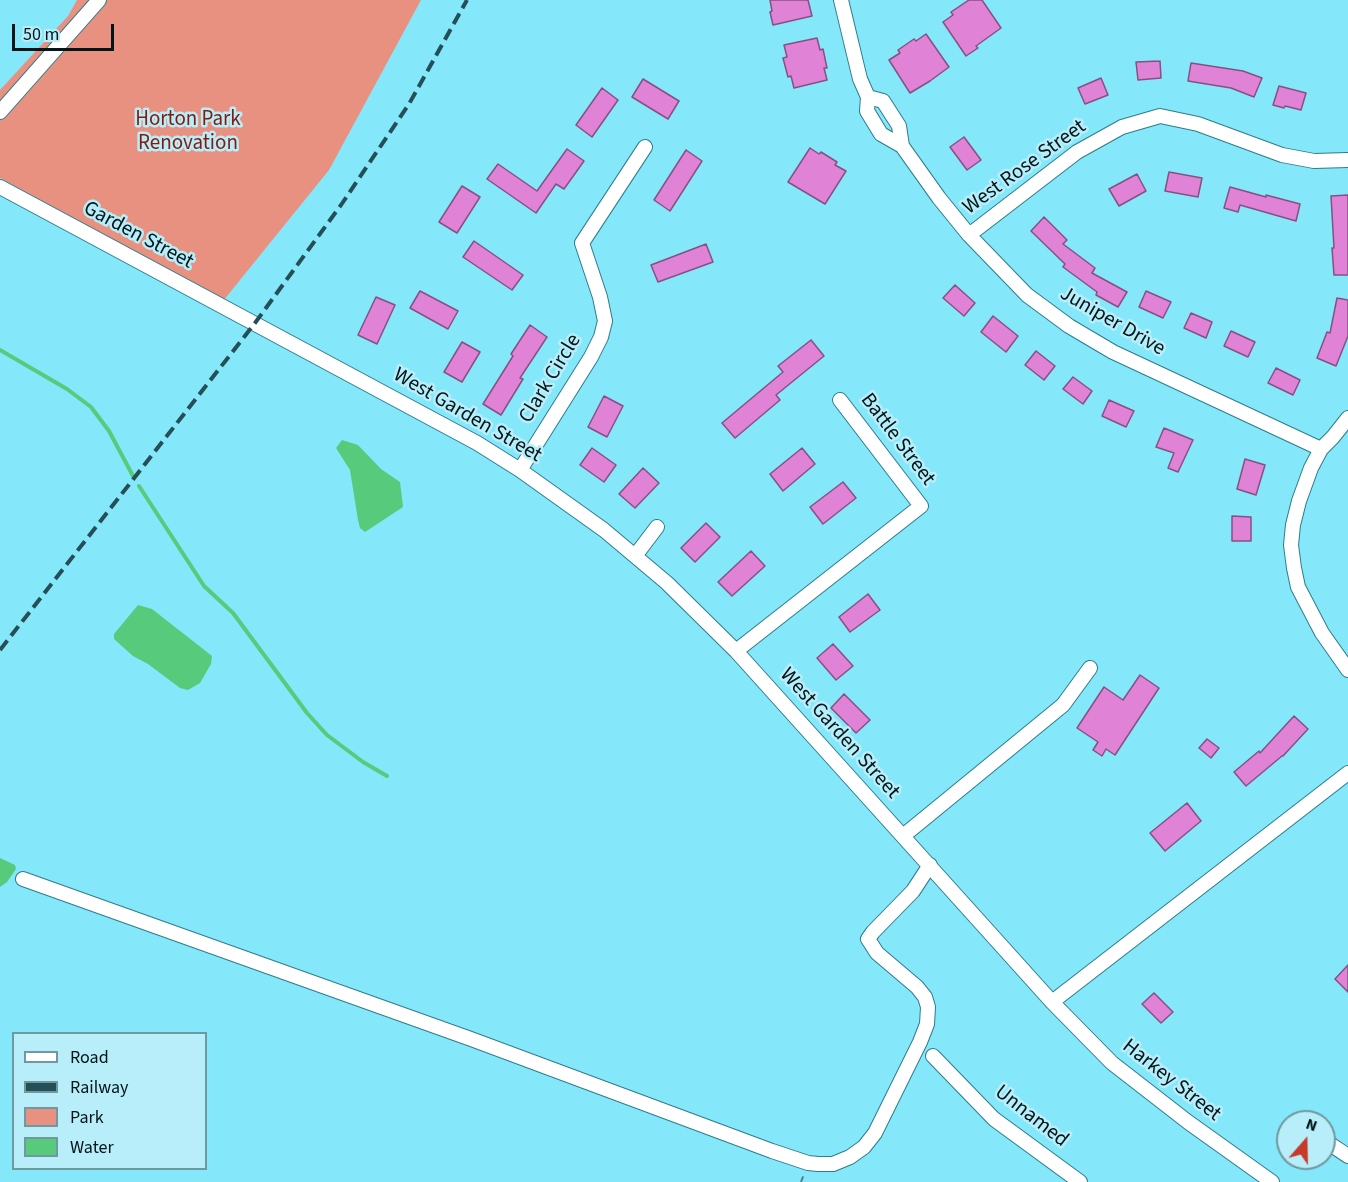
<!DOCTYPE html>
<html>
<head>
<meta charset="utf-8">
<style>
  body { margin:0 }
  #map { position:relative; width:1348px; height:1182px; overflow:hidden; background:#84e7fa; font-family:"Source Sans 3",sans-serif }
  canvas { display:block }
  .legend { position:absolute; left:12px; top:1032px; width:195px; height:138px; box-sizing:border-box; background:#b7eef9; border:2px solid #6f98a0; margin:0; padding:8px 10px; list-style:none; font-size:18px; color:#02161a }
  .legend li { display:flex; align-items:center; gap:12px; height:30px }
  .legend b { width:30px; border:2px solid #6f98a0 }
  .north { position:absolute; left:1276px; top:1110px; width:60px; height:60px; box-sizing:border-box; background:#b7eef9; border:2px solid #6f98a0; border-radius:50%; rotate:20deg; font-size:16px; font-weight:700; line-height:24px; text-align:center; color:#02161a }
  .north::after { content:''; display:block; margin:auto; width:21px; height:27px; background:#c73b28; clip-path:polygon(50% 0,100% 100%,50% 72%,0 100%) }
  .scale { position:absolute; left:12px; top:24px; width:102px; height:27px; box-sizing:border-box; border:3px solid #02161a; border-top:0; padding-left:8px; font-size:18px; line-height:21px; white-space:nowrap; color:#02161a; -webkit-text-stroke:4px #b7eef9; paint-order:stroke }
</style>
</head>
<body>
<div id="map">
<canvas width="1348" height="1182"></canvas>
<ul class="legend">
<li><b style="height:8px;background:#fff"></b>Road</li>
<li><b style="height:8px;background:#254f57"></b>Railway</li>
<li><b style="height:16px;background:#e89181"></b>Park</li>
<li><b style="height:16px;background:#58ca7b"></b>Water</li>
</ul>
<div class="north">N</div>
<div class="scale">50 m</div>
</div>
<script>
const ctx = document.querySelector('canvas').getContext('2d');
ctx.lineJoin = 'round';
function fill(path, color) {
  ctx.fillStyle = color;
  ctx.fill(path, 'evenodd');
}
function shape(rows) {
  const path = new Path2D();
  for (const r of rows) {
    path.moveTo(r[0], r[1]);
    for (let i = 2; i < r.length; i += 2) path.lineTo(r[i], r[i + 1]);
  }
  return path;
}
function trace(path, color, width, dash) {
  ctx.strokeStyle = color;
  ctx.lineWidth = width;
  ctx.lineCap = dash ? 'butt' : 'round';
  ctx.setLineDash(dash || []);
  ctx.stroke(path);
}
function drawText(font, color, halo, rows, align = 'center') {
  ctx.font = font + ' "Source Sans 3",sans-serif';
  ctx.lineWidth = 5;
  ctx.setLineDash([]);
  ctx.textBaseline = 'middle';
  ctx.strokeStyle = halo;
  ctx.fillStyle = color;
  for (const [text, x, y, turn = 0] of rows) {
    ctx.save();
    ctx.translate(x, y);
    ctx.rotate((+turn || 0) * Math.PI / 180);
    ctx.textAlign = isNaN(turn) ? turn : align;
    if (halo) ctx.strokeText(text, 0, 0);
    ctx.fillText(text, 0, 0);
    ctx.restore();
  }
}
fill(shape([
  [77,0,421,0,329,170,223,301,0,178,0,90,68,16]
]), '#e89181');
fill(shape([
  [342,440,358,445,381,469,400,482,403,507,365,532,360,528,358,520,350,470,336,448],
  [138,605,152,609,212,656,211,664,200,683,188,690,180,688,148,664,133,656,114,639,114,634],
  [0,858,15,865,16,869,7,882,0,887]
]), '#58ca7b');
trace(shape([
  [0,350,67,389,91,407,109,431,133,476],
  [139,486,204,586,233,613,307,713,327,735,363,762,387,776]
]), '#58ca7b', 4);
const building = shape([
  [770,0,808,0,812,16,773,25,770,12,772,11,770,0],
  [969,0,982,0,1001,28,976,46,978,48,966,56,943,22,953,15,951,12,969,0],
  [926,34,949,67,930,81,910,93,889,60,900,53,898,50,914,39,916,41,926,34],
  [817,38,820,50,823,49,827,68,824,68,827,80,794,88,791,76,788,77,783,58,787,57,784,45,817,38],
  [1160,61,1161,78,1138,80,1136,62,1160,61],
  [1191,63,1243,71,1262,78,1254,97,1231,88,1188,81,1191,63],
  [1101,78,1108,95,1085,104,1078,88,1101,78],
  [643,79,679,101,668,119,632,97,643,79],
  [1279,86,1306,93,1301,110,1285,106,1284,108,1273,105,1279,86],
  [602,88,618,100,592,137,576,125,602,88],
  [964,137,981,160,967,170,950,147,964,137],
  [810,148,819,154,821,152,837,162,835,165,846,171,825,204,788,182,810,148],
  [567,149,584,161,564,189,556,184,536,213,487,179,498,164,537,191,567,149],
  [686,150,702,161,670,211,654,200,686,150],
  [1169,172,1202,178,1198,197,1165,191,1169,172],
  [1137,174,1146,191,1119,206,1109,189,1137,174],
  [462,186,480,197,457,233,439,222,462,186],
  [1230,187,1266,197,1266,195,1300,204,1296,221,1240,205,1238,212,1224,208,1230,187],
  [1348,195,1348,275,1334,275,1332,248,1334,248,1331,196,1348,195],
  [1044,217,1067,240,1063,244,1095,268,1092,273,1127,292,1118,307,1096,295,1097,292,1063,267,1065,264,1031,231,1044,217],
  [474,241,523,275,512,290,463,257,474,241],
  [706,244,713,262,658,282,651,265,706,244],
  [955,285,975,303,964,316,943,298,955,285],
  [420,291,458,311,448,329,410,308,420,291],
  [1146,291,1171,302,1163,318,1139,307,1146,291],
  [376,297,395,305,377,344,358,335,376,297],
  [1337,298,1348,300,1348,336,1336,366,1317,358,1327,332,1330,333,1337,298],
  [1191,313,1212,322,1206,338,1184,328,1191,313],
  [993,316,1018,336,1006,352,981,332,993,316],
  [530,325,547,337,520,378,523,379,501,415,483,404,513,356,511,354,530,325],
  [1231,331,1255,342,1248,357,1224,346,1231,331],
  [811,340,824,356,776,395,780,400,735,438,722,423,783,372,778,366,811,340],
  [462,342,480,352,462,382,444,372,462,342],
  [1036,351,1055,366,1044,380,1025,365,1036,351],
  [1276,368,1300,380,1293,395,1268,383,1276,368],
  [1073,377,1092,391,1083,404,1063,389,1073,377],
  [604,396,623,406,607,437,588,427,604,396],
  [1109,400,1134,411,1126,427,1102,416,1109,400],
  [1164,428,1193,440,1178,472,1168,468,1174,453,1156,447,1164,428],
  [592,448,616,465,604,482,580,465,592,448],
  [802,448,815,464,783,491,770,474,802,448],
  [1245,459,1265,465,1256,495,1237,489,1245,459],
  [643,468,659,483,635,508,619,494,643,468],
  [843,482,856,498,823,524,810,507,843,482],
  [1232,516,1251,517,1251,541,1232,541,1232,516],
  [706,523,720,537,695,562,681,548,706,523],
  [751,551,765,566,732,596,718,582,751,551],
  [868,594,880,610,850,632,839,617,868,594],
  [833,644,853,666,836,680,817,658,833,644],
  [1140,675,1159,688,1115,755,1106,749,1102,756,1093,750,1098,742,1077,728,1104,687,1123,700,1140,675],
  [844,694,870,720,856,733,831,708,844,694],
  [1294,716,1308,729,1283,756,1282,756,1246,786,1234,772,1259,751,1260,753,1294,716],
  [1207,739,1219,748,1211,758,1199,748,1207,739],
  [1187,803,1201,821,1165,851,1150,833,1187,803],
  [1348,965,1348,992,1335,979,1348,965],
  [1154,993,1173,1012,1161,1023,1142,1004,1154,993]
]);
fill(building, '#e083d7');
trace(building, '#865180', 1.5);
const minor = shape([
  [841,0,860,79,868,97],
  [0,112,99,0],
  [902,146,899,126,883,101,868,97,867,111,881,134,902,146,939,198,969,235,1027,295,1069,326,1113,352,1321,449],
  [0,187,477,443,520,470,604,530,667,583,736,651,1052,1002,1112,1063,1188,1122,1272,1182],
  [969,235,1077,152,1122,127,1160,116,1198,124,1282,155,1314,161,1348,160],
  [1348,418,1333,437,1321,449,1311,468,1299,501,1293,525,1291,545,1294,568,1298,587,1322,633,1348,670],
  [520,470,591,357,601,337,605,321,600,297,582,243,645,147],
  [635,556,657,527],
  [736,651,921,506,840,400],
  [903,836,1063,705,1090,668],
  [23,879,471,1039,772,1151,808,1163,818,1164,833,1164,850,1157,864,1147,875,1133,920,1042,927,1024,928,1007,925,997,917,987,877,953,868,939,873,932,913,891,930,865],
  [1052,1002,1348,773],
  [933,1056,994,1119,1080,1182],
  [1324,1140,1348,1156]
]);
trace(minor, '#2e7c89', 16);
trace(shape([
  [801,1182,804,1174]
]), '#478590', 2, [6, 3]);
trace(minor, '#fff', 14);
trace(shape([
  [0,650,255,323,341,205,409,104,467,0]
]), '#254f57', 4, [12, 6]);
drawText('21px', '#87190b', '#b7eef9', [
  ["Horton Park",188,120],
  ["Renovation",188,144]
]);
drawText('21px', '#02161a', '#b7eef9', [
  ["West Rose Street",1025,168,-36],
  ["Garden Street",138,236,28],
  ["Juniper Drive",1112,322,30],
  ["Clark Circle",551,379,-59],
  ["West Garden Street",467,416,30],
  ["Battle Street",897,440,53],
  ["West Garden Street",839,734,48],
  ["Harkey Street",1171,1081,38],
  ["Unnamed",1031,1117,38]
]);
</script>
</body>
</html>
